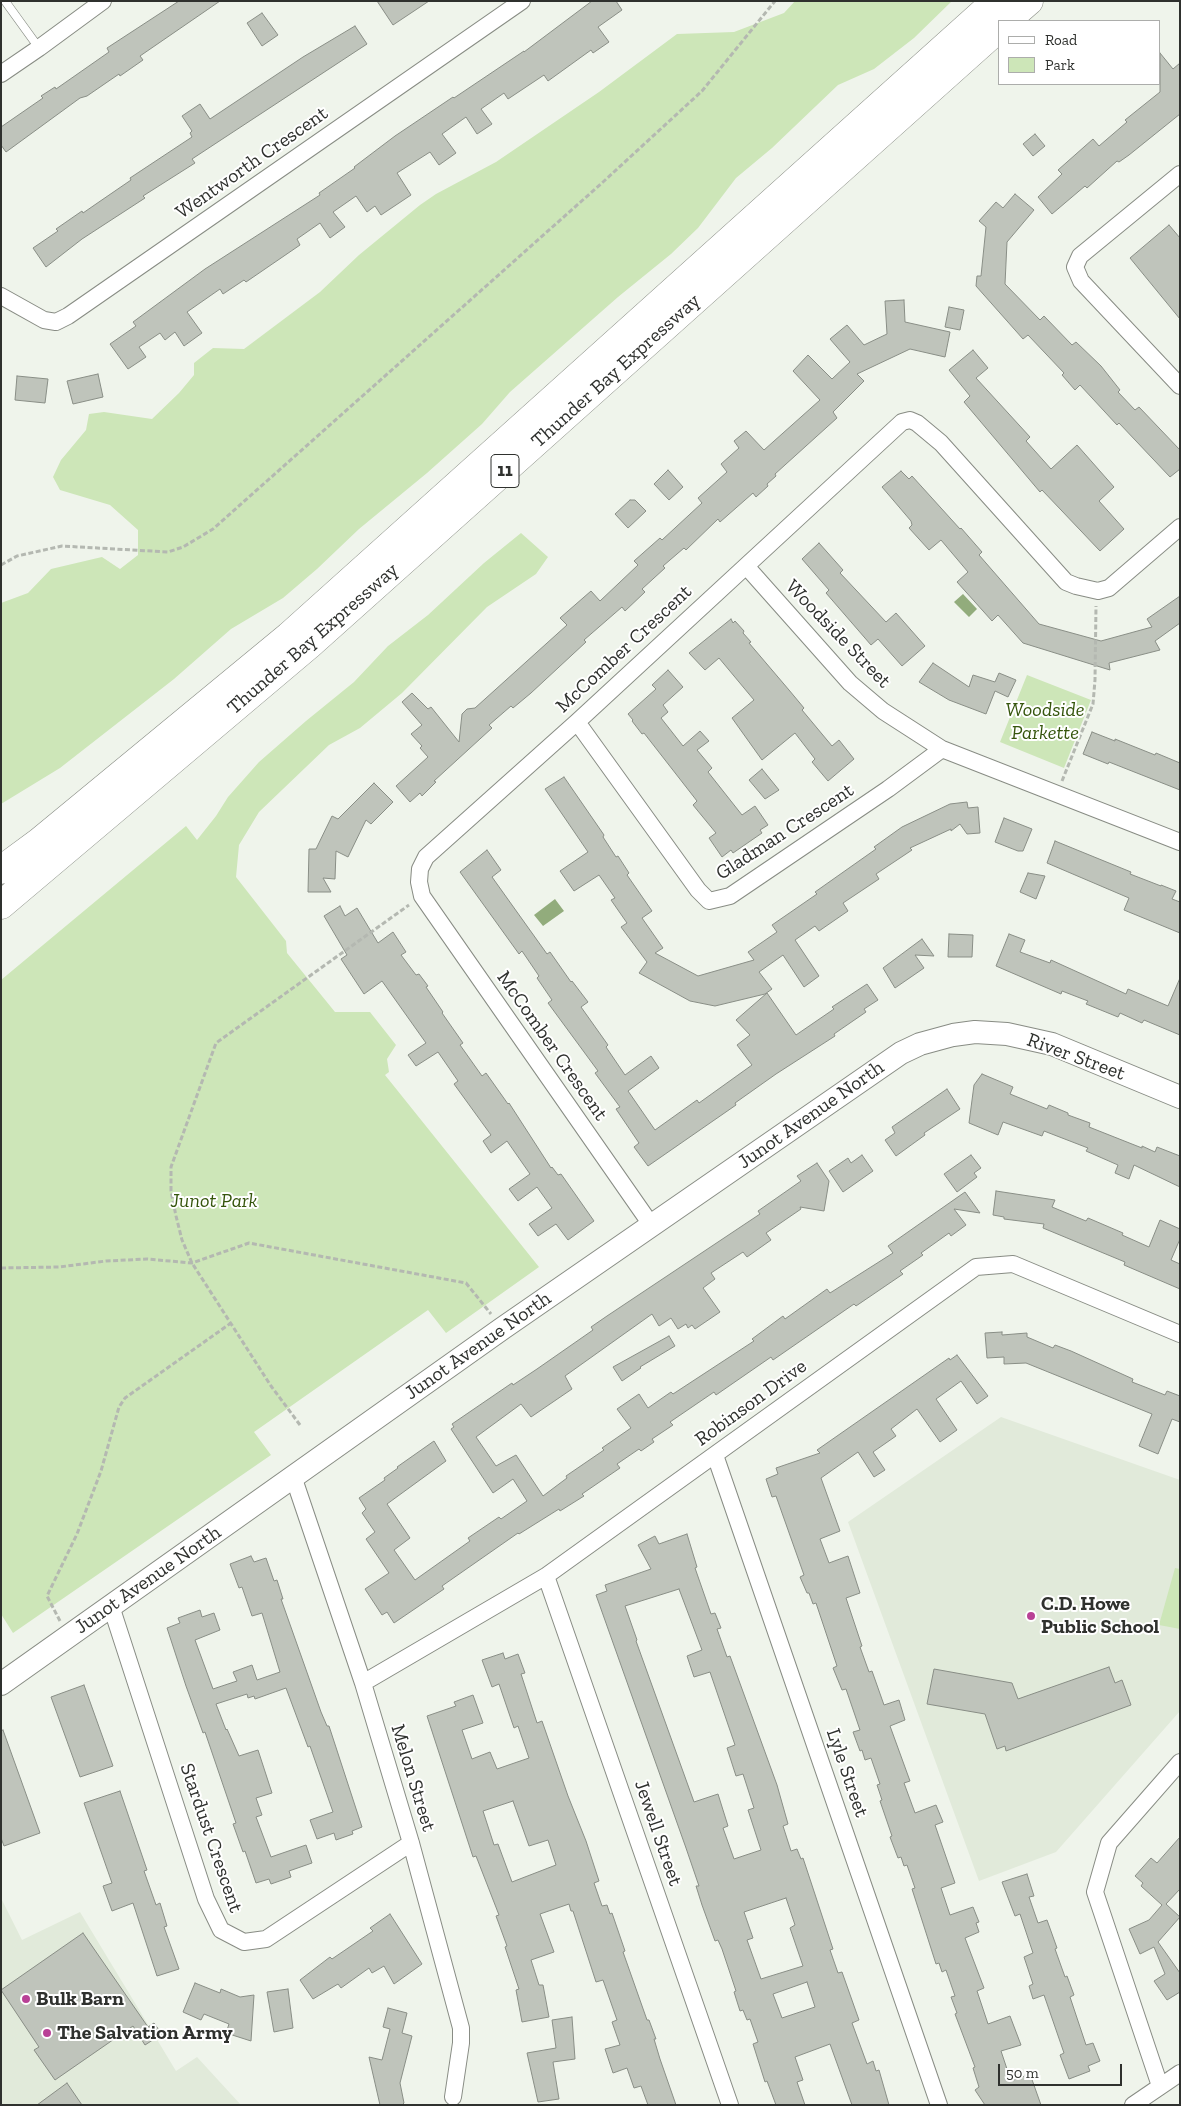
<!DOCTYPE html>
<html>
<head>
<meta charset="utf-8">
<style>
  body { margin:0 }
  #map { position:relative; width:1181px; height:2106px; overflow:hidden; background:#eff4eb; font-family:"Zilla Slab",serif }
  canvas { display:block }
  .frame { position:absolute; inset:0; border:2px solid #2f312e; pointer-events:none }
  .legend { position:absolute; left:998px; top:20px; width:162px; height:65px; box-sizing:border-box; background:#fff; border:1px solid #acadab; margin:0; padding:6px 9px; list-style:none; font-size:15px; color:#2f312e }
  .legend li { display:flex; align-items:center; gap:10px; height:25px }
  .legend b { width:25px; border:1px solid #acadab }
  .scale { position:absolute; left:998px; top:2064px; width:124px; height:22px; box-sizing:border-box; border:2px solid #2f312e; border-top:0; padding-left:6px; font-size:15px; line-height:18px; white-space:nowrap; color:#2f312e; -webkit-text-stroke:4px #fff; paint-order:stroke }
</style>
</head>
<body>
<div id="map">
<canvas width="1181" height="2106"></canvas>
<div class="frame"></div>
<ul class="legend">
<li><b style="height:6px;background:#fff"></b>Road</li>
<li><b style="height:14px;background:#cde6b8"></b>Park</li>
</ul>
<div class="scale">50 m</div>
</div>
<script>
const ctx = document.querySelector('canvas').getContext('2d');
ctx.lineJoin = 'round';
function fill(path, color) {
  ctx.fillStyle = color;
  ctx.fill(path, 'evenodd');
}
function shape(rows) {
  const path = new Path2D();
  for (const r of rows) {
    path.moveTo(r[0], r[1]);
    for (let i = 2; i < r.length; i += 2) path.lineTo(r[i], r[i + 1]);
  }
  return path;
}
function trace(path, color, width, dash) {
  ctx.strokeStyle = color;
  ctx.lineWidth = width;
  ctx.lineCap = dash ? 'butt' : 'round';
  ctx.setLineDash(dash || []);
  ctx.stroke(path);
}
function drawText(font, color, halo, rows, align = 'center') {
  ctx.font = font + ' "Zilla Slab",serif';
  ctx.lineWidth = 4;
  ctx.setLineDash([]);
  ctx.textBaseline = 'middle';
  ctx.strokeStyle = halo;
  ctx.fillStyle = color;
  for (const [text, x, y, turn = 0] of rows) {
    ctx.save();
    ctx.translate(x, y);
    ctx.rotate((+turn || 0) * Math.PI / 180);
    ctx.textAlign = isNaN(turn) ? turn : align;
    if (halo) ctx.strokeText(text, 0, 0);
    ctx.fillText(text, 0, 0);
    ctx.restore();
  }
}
fill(shape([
  [1001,1417,1180,1480,1180,1711,1056,1852,979,1881,848,1522],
  [1,1898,22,1940,80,1912,176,2071,197,2057,241,2105,1,2105]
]), '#e1eada');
fill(shape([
  [795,1,952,1,914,38,874,69,838,85,772,148,736,178,698,228,671,254,618,297,510,392,482,424,427,473,359,529,317,569,283,598,231,629,174,679,60,768,1,804,1,603,28,593,51,569,102,557,120,569,138,555,138,530,110,505,60,490,53,477,61,460,86,430,89,414,104,412,152,419,179,393,194,375,194,363,213,348,244,349,320,292,359,255,420,205,436,194,496,162,599,92,677,34,734,32,784,13],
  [521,533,548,557,536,574,487,607,402,693,360,728,329,745,259,812,239,845,236,877,286,941,287,953,335,1012,370,1012,396,1045,387,1059,389,1072,385,1075,539,1267,446,1333,428,1310,254,1432,271,1455,13,1633,1,1614,1,980,186,826,197,840,216,816,228,797,259,762,306,721,354,682,388,646,428,615,484,563],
  [1027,675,1091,700,1064,768,1000,742],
  [1175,1568,1180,1569,1180,1629,1159,1625]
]), '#cde6b8');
fill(shape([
  [963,594,977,609,969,617,954,602],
  [555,899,564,911,543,926,534,915]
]), '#92ac7c');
const building = shape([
  [179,1,220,1,140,56,143,60,120,76,119,74,87,96,80,98,6,152,1,145,1,127,43,98,41,96,55,87,56,89,109,52,107,48,179,1],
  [377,1,429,1,393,25,377,1],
  [592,1,616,1,622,10,598,27,609,42,593,53,591,50,548,81,544,75,508,99,504,93,481,109,492,124,477,134,466,117,442,134,456,153,439,165,430,152,397,173,411,195,381,215,375,206,367,212,356,196,333,212,345,227,330,238,320,223,297,239,300,245,246,282,244,280,223,294,220,289,187,312,202,333,184,346,175,332,165,340,160,333,139,347,146,357,128,369,110,344,136,326,133,322,205,269,320,195,319,193,355,168,354,167,395,136,453,97,454,98,524,51,524,52,592,1],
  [262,13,278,35,262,46,247,23,262,13],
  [355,26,367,44,192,159,195,163,143,196,145,198,82,239,46,267,33,248,58,231,56,229,82,211,83,213,96,204,131,180,130,178,192,137,190,133,192,131,182,116,200,104,210,119,303,57,355,26],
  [1160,53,1173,69,1180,63,1180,114,1129,155,1119,162,1117,161,1087,188,1085,186,1052,214,1038,197,1062,174,1058,170,1093,139,1099,146,1127,122,1125,120,1160,92,1160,53],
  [1035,134,1045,146,1033,156,1023,144,1035,134],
  [1015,194,1034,210,1007,242,1005,284,1040,320,1044,316,1072,345,1076,342,1101,366,1120,390,1118,392,1135,410,1139,407,1180,450,1180,469,1170,477,1119,423,1117,425,1080,385,1075,390,1062,375,1064,373,1028,335,1023,339,976,286,977,276,981,276,986,227,979,221,996,202,1003,208,1015,194],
  [1169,225,1180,238,1180,319,1130,258,1169,225],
  [904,300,905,322,950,332,945,357,910,349,857,374,864,381,833,412,837,418,775,474,776,476,767,484,768,486,756,497,753,493,720,522,718,519,686,550,684,548,663,566,665,568,642,589,645,592,625,611,622,607,584,640,586,642,531,693,513,708,511,706,489,725,492,728,434,781,436,782,422,796,420,793,410,802,396,786,428,757,420,748,422,746,411,734,422,725,402,702,412,693,428,709,431,707,459,742,462,714,467,709,475,708,567,625,560,618,591,591,600,601,638,565,634,561,660,538,662,540,702,503,698,498,727,472,721,464,739,448,734,441,746,431,764,450,820,400,793,371,808,355,832,379,850,362,830,339,847,325,864,345,887,334,885,301,904,300],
  [949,307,964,310,960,330,945,327,949,307],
  [973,350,988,368,976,378,1030,437,1026,441,1051,469,1077,445,1114,487,1099,501,1124,529,1100,551,1042,490,1040,492,964,402,970,396,949,370,973,350],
  [98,374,103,397,73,404,67,381,98,374],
  [17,376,48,379,45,403,15,400,17,376],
  [668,470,683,487,669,500,654,484,668,470],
  [901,471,909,479,912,476,960,529,961,528,982,552,979,555,1039,624,1101,641,1152,627,1147,619,1180,596,1180,623,1155,641,1160,650,1109,663,1110,670,1023,643,998,615,992,621,957,582,968,572,941,540,929,550,909,528,912,525,911,521,882,487,901,471],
  [630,500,635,500,646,511,628,528,615,514,630,500],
  [819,543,843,570,840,573,886,622,896,613,925,646,902,666,878,639,871,645,826,593,829,590,802,559,819,543],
  [731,619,733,623,735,621,744,631,743,633,751,642,749,643,789,690,804,708,802,710,832,746,839,740,854,759,828,781,812,762,815,759,795,733,762,760,732,718,754,700,719,658,705,670,689,653,731,619],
  [933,663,969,687,973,675,995,682,999,673,1016,680,1008,697,995,691,986,714,949,700,919,682,933,663],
  [668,670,683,687,663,705,668,712,661,718,683,746,700,731,709,741,697,750,712,768,708,772,742,815,755,806,768,825,760,830,762,833,733,853,731,850,722,857,709,838,716,833,693,805,697,801,644,733,642,734,632,721,633,720,628,714,656,689,652,685,668,670],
  [1092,732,1115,741,1115,739,1155,755,1156,753,1180,763,1180,790,1109,762,1108,764,1083,754,1092,732],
  [762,769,779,790,765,799,749,780,762,769],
  [564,777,604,835,603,837,616,857,618,856,629,873,627,875,652,911,642,918,663,948,655,953,698,976,754,960,748,952,777,932,772,925,817,894,815,892,876,849,874,847,902,827,950,804,967,802,968,808,978,807,980,833,967,834,960,824,951,831,951,829,910,848,912,850,876,874,879,879,843,903,848,911,819,931,815,926,795,940,819,976,804,987,783,955,759,972,772,989,765,994,715,1006,690,1001,639,973,647,962,621,927,627,923,611,900,615,898,599,875,574,891,560,871,588,852,545,789,564,777],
  [374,783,393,802,371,824,366,820,348,857,336,851,335,879,323,878,331,892,308,892,309,849,316,849,332,816,338,819,374,783],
  [1004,818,1032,829,1023,851,1018,851,995,842,1004,818],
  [1055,841,1131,872,1130,874,1161,886,1161,885,1176,891,1172,899,1180,902,1180,933,1124,910,1129,898,1047,863,1055,841],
  [487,850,501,870,492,877,547,954,550,952,571,982,572,981,588,1002,581,1007,608,1045,606,1047,625,1075,651,1056,659,1068,628,1091,655,1130,697,1100,699,1103,752,1065,737,1045,750,1035,736,1020,767,993,796,1035,834,1009,832,1007,867,984,878,1000,864,1009,866,1012,834,1034,835,1036,776,1074,735,1103,736,1105,648,1166,634,1147,639,1143,616,1109,620,1107,595,1073,598,1071,548,1003,552,1000,537,978,539,976,522,951,519,954,460,872,487,850],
  [1028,873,1045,876,1036,899,1020,892,1028,873],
  [340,906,345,916,357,908,378,943,393,932,406,952,401,955,416,975,419,974,428,986,426,987,443,1012,442,1013,463,1043,460,1045,482,1076,486,1073,508,1104,509,1103,551,1168,552,1167,558,1175,561,1174,594,1221,568,1240,556,1224,538,1236,529,1224,552,1208,537,1187,518,1201,509,1189,530,1174,507,1141,491,1153,483,1141,491,1135,454,1084,458,1081,438,1052,416,1066,408,1055,426,1043,382,981,364,994,341,959,347,955,324,916,340,906],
  [949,934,973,935,972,957,948,957,949,934],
  [1009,934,1025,940,1020,952,1050,963,1051,960,1126,994,1128,989,1168,1006,1180,978,1180,1035,1144,1020,1142,1023,1120,1013,1118,1017,1086,1004,1088,1001,1062,991,1061,994,996,966,1009,934],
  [922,939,934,956,915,955,924,968,895,988,883,968,922,939],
  [982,1074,1013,1087,1010,1094,1047,1109,1049,1105,1068,1113,1068,1115,1090,1123,1089,1127,1142,1148,1142,1146,1155,1152,1157,1147,1180,1156,1180,1187,1134,1165,1129,1179,1115,1173,1118,1165,1086,1151,1088,1148,1044,1131,1042,1136,1003,1122,998,1135,969,1123,974,1085,982,1074],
  [947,1089,960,1109,924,1133,925,1135,896,1156,885,1140,895,1133,892,1127,947,1089],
  [862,1155,873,1171,843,1192,829,1171,848,1158,851,1163,862,1155],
  [971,1155,981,1168,974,1173,977,1177,957,1192,944,1174,971,1155],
  [817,1163,829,1181,824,1211,800,1207,801,1209,766,1233,771,1240,747,1257,743,1252,711,1273,715,1279,703,1288,720,1312,695,1329,692,1325,688,1328,686,1324,678,1329,671,1318,659,1326,652,1314,565,1376,572,1389,531,1417,521,1404,476,1437,496,1466,516,1455,543,1496,567,1478,566,1476,604,1450,602,1448,631,1428,617,1409,639,1394,648,1408,671,1392,673,1394,754,1341,752,1339,783,1316,785,1319,827,1289,830,1293,893,1253,888,1246,965,1192,980,1213,954,1209,966,1225,951,1236,949,1233,921,1253,923,1255,900,1271,903,1274,856,1306,854,1304,773,1360,771,1357,716,1395,714,1392,670,1422,673,1425,652,1439,654,1442,641,1451,639,1449,617,1464,620,1468,582,1494,584,1496,560,1511,559,1509,519,1534,518,1533,442,1586,444,1589,394,1623,387,1612,382,1615,365,1589,389,1573,366,1539,375,1532,362,1513,366,1509,359,1498,385,1480,384,1478,398,1468,397,1467,434,1441,446,1461,387,1504,410,1538,394,1550,415,1580,470,1541,468,1538,499,1517,501,1519,527,1501,513,1479,493,1493,451,1429,454,1427,452,1424,512,1383,513,1385,537,1369,593,1330,591,1327,607,1316,760,1214,758,1211,801,1181,797,1176,817,1163],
  [996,1191,1055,1200,1052,1207,1086,1221,1088,1218,1123,1233,1122,1235,1149,1247,1160,1220,1180,1229,1180,1239,1171,1260,1180,1264,1180,1289,1124,1265,1125,1262,1043,1228,1044,1224,1004,1219,1004,1217,993,1215,996,1191],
  [1002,1332,1002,1335,1027,1333,1027,1337,1053,1348,1055,1345,1071,1351,1133,1379,1132,1382,1145,1387,1165,1395,1167,1391,1180,1396,1180,1422,1172,1419,1158,1454,1139,1446,1152,1414,1026,1363,1004,1364,1004,1357,987,1358,985,1333,1002,1332],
  [669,1336,675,1346,640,1367,641,1368,622,1381,613,1367,669,1336],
  [957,1355,988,1396,977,1404,961,1381,936,1399,957,1430,940,1442,917,1409,891,1429,896,1436,873,1452,885,1470,874,1477,858,1452,821,1478,840,1531,820,1539,829,1563,848,1556,860,1593,846,1598,862,1646,860,1647,869,1672,872,1671,884,1705,899,1700,905,1720,890,1726,910,1781,904,1783,915,1813,936,1805,943,1822,935,1825,955,1883,941,1888,950,1915,973,1907,979,1922,976,1923,979,1932,965,1938,984,1988,977,1991,988,2024,1010,2016,1021,2045,1001,2051,1011,2081,1030,2074,1041,2105,985,2105,975,2090,979,2087,973,2068,975,2067,955,2014,957,2013,951,1997,955,1996,946,1970,942,1972,939,1963,936,1964,912,1889,915,1888,907,1865,904,1866,901,1857,898,1858,890,1837,892,1836,880,1801,882,1800,877,1785,880,1784,871,1758,865,1760,862,1750,860,1751,853,1732,860,1730,846,1689,842,1690,833,1668,837,1666,816,1603,813,1604,809,1593,807,1593,800,1577,804,1575,776,1496,772,1497,766,1479,778,1474,776,1468,820,1453,817,1450,949,1358,950,1360,957,1355],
  [687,1534,697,1567,695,1568,711,1614,715,1613,721,1628,717,1629,727,1657,730,1656,777,1785,788,1824,783,1826,791,1851,797,1849,801,1859,803,1858,833,1949,830,1950,838,1973,842,1972,859,2020,852,2023,867,2064,873,2061,876,2071,879,2070,889,2105,852,2105,830,2044,795,2057,803,2080,797,2082,805,2105,776,2105,767,2081,765,2082,753,2044,758,2042,750,2019,747,2020,743,2010,740,2011,734,1992,736,1991,722,1949,718,1940,715,1941,702,1905,696,1886,699,1886,686,1848,596,1595,607,1591,605,1585,651,1569,638,1545,655,1536,659,1544,687,1534],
  [679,1589,702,1650,687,1656,694,1677,710,1672,735,1745,727,1748,736,1776,743,1774,754,1808,748,1810,761,1850,734,1859,723,1828,728,1826,718,1794,694,1802,636,1641,637,1640,625,1606,679,1589],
  [786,1898,795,1925,790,1928,803,1966,761,1979,747,1940,753,1938,744,1912,786,1898],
  [807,1982,815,2007,782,2018,773,1994,807,1982],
  [251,1556,254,1562,266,1558,274,1581,277,1580,283,1599,281,1599,321,1712,327,1726,329,1726,362,1827,352,1831,353,1834,336,1840,334,1833,317,1839,310,1820,333,1812,310,1746,308,1747,286,1688,255,1699,254,1696,248,1698,247,1694,216,1704,226,1730,227,1729,239,1756,258,1750,272,1793,256,1798,262,1815,256,1817,271,1857,306,1845,312,1863,289,1871,291,1877,271,1884,269,1879,256,1883,245,1851,243,1852,233,1824,236,1823,205,1732,203,1733,186,1686,167,1628,180,1623,178,1618,200,1610,202,1617,214,1613,220,1630,195,1640,213,1689,237,1681,233,1672,252,1665,257,1680,280,1672,262,1613,252,1616,242,1587,239,1588,230,1564,251,1556],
  [503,1653,505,1659,518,1654,525,1673,521,1674,537,1723,542,1721,568,1796,586,1841,599,1881,594,1883,602,1906,607,1905,610,1914,612,1913,625,1951,623,1952,647,2020,649,2020,656,2039,654,2039,660,2059,676,2105,648,2105,641,2086,634,2088,627,2068,613,2073,605,2049,620,2045,612,2022,617,2020,603,1980,596,1982,573,1911,571,1911,569,1904,540,1914,554,1952,531,1960,539,1985,543,1985,549,2017,522,2022,516,1990,519,1989,505,1947,507,1946,496,1916,499,1915,476,1856,473,1857,427,1716,456,1706,454,1702,473,1695,483,1723,462,1730,472,1759,490,1752,497,1769,529,1758,518,1726,514,1728,499,1684,492,1687,482,1660,503,1653],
  [513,1801,529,1846,548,1840,556,1865,512,1882,498,1844,494,1845,483,1811,513,1801],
  [1109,1667,1115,1683,1122,1680,1131,1705,1006,1751,1005,1746,997,1749,985,1714,927,1704,934,1669,1012,1683,1018,1699,1109,1667],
  [84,1685,113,1766,80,1777,51,1697,84,1685],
  [3,1730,40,1833,4,1846,1,1838,1,1731,3,1730],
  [120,1791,147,1870,144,1871,156,1905,160,1903,167,1926,164,1927,179,1969,157,1976,133,1903,112,1911,103,1886,112,1883,84,1803,120,1791],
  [1180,1837,1180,1889,1166,1904,1180,1917,1158,1942,1180,1973,1180,1992,1167,2000,1154,1981,1165,1974,1154,1947,1140,1954,1129,1929,1149,1920,1162,1905,1141,1886,1143,1883,1135,1876,1151,1858,1157,1863,1180,1837],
  [1027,1874,1034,1896,1029,1897,1038,1923,1047,1920,1057,1948,1055,1949,1065,1977,1067,1976,1074,1995,1070,1997,1086,2045,1093,2043,1100,2061,1088,2066,1090,2071,1069,2079,1060,2055,1064,2053,1044,1995,1033,1999,1029,1986,1033,1984,1024,1957,1033,1953,1020,1914,1015,1916,1002,1882,1027,1874],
  [390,1914,422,1964,394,1984,384,1966,372,1973,369,1968,341,1988,338,1984,313,1999,300,1980,330,1957,332,1959,373,1931,370,1928,390,1914],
  [83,1933,148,2027,154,2023,162,2034,145,2045,133,2026,55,2080,34,2050,39,2047,1,1990,83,1933],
  [195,1983,220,1993,221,1989,240,1997,254,1995,251,2041,226,2033,229,2024,204,2014,201,2020,183,2012,195,1983],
  [288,1989,293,2028,274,2032,267,1992,288,1989],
  [388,2008,407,2013,402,2033,412,2036,400,2083,404,2103,402,2105,380,2105,369,2057,382,2060,390,2029,383,2027,388,2008],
  [572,2017,575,2059,553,2062,559,2099,538,2102,527,2053,556,2048,552,2020,572,2017],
  [67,2083,82,2105,37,2105,67,2083]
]);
fill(building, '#bfc4bb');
trace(building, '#898e86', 1);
const lane = shape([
  [5,1,39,48]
]);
const street = shape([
  [1,74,39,48,103,1],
  [1180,174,1080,256,1075,267,1081,281,1180,386],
  [1,296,44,320,56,322,68,316,522,1],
  [746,566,850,683,883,711,942,749,1180,842],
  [577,722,698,890,709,901,730,896,888,789,942,749],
  [652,1226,422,896,419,882,420,869,426,857,577,722,902,422,910,420,917,423,941,443,1066,582,1076,586,1098,591,1109,588,1180,527],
  [715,1455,939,2105],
  [293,1476,363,1683,411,1843,461,2028,461,2043,453,2097],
  [546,1576,730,2105],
  [111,1606,206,1899,221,1930,244,1942,266,1939,411,1843],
  [363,1683,546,1576,976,1267,1013,1264,1180,1334],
  [1160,2086,1095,1892,1109,1843,1180,1762],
  [1133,2105,1180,2073]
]);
const secondary = shape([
  [1,1684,503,1328,901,1053,920,1044,953,1035,975,1032,1007,1034,1052,1044,1180,1097]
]);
const highway = shape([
  [1006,21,1029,1],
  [1,870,39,842,289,636,996,1],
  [1,905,309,645,1000,27]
]);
trace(lane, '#888c84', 9);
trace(street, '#888c84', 18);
trace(secondary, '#888c84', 24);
trace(highway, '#888c84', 29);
trace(shape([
  [1,565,17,556,62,546,168,552,183,547,213,529,603,182,702,91,775,1],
  [1062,781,1093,704,1095,680,1096,606],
  [1,1268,59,1267,106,1261,147,1259,192,1263,249,1243,466,1283,491,1314],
  [300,1425,271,1386,192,1263,182,1240,176,1216,171,1191,171,1167,216,1043,409,905],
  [60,1621,47,1596,77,1534,101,1471,119,1407,125,1398,231,1323]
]), '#b4b8b1', 3, [5, 2.5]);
trace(lane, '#fff', 8);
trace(street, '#fff', 16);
trace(secondary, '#fff', 22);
trace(highway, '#fff', 28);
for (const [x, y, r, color] of [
  [1031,1616,5,"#b94196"],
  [26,1999,5,"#b94196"],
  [47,2033,5,"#b94196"]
]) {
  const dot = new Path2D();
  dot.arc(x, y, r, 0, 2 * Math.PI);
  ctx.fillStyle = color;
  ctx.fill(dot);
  trace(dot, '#fff', 2);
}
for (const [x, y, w] of [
  [505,471,28]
]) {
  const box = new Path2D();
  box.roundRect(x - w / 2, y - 16.5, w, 33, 4);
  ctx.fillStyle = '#fff';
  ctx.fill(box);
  trace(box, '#2f312e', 1);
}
drawText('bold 19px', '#2f312e', null, [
  ["11",505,471]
]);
drawText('20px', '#2f312e', '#fff', [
  ["Wentworth Crescent",252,163,-35],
  ["Thunder Bay Expressway",616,371,-42],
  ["Woodside Street",838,634,46],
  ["Thunder Bay Expressway",313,639,-41],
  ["McComber Crescent",624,649,-43],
  ["Gladman Crescent",785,832,-33],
  ["McComber Crescent",552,1046,55],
  ["River Street",1076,1057,20],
  ["Junot Avenue North",811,1115,-35],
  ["Junot Avenue North",478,1346,-35],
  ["Robinson Drive",751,1403,-36],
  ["Junot Avenue North",148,1580,-35],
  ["Lyle Street",847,1773,71],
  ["Melon Street",413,1778,73],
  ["Jewell Street",658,1833,71],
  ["Stardust Crescent",211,1838,71]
]);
drawText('italic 20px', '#35550c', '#fff', [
  ["Woodside",1045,710],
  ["Parkette",1045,733],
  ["Junot Park",214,1201]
]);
drawText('bold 20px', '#2f312e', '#fff', [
  ["C.D. Howe",1041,1604],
  ["Public School",1041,1627],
  ["Bulk Barn",36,1999],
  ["The Salvation Army",57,2033]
], 'left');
</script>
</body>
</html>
